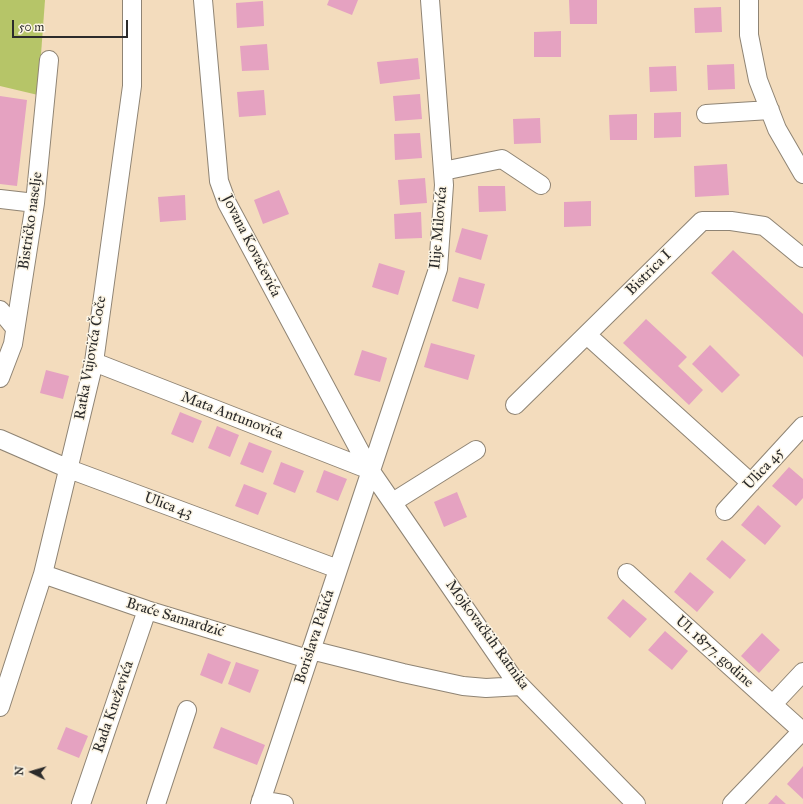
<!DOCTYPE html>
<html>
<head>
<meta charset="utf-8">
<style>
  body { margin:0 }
  #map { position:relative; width:803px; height:804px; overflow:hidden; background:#f3dcbd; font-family:"IM FELL Great Primer",serif }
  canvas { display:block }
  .north { position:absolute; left:12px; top:752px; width:40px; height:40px; -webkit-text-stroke:3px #fcf5e5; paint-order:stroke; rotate:275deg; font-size:11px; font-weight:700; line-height:16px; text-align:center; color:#2b2b2b }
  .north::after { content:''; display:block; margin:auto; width:14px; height:18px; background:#2b2b2b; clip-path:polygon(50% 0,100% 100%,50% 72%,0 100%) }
  .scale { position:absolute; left:12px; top:20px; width:116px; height:18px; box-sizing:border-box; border:2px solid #2b2b2b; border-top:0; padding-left:5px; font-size:12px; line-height:14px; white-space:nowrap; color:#2b2b2b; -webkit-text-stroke:3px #fcf5e5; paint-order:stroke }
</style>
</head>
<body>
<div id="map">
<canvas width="803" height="804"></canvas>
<div class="north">N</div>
<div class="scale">50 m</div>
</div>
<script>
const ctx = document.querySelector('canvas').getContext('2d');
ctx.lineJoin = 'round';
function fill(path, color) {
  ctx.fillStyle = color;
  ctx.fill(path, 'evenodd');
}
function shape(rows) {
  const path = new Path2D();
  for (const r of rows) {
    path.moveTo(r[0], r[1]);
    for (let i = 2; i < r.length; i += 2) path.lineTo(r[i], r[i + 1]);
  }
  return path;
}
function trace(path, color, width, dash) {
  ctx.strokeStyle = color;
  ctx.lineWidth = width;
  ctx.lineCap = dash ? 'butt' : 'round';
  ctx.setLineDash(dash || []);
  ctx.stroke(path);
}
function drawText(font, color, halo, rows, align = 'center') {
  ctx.font = font + ' "IM FELL Great Primer",serif';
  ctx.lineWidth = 3;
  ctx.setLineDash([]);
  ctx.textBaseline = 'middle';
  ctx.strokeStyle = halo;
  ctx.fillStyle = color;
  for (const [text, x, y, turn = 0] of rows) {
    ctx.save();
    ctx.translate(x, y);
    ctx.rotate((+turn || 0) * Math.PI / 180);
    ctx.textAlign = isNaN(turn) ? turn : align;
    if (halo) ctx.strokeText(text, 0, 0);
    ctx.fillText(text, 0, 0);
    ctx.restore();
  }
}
fill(shape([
  [0,0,45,0,38,95,0,86]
]), '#b6c568');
fill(shape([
  [329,0,358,0,352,15,327,5],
  [569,0,597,0,597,24,570,24],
  [263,1,264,26,237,28,236,3],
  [721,7,722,32,695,33,694,8],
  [561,31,561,57,534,57,534,32],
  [267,44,269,70,242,71,240,46],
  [418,58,420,79,380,84,377,62],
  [734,64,735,89,708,90,707,65],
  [676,66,677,91,650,92,649,67],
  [264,90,266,115,239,117,237,92],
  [420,94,422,119,395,121,393,96],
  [0,96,27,100,17,186,0,184],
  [681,112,681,137,654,138,654,113],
  [637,114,637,140,610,140,609,115],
  [540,118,541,143,514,144,513,119],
  [420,133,422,158,395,160,394,134],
  [727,164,729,195,695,197,694,166],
  [425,178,427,203,400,205,398,180],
  [478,186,505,186,506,211,479,212],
  [279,190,289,214,263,224,254,200],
  [185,195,186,220,160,222,158,197],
  [591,201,591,226,564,227,564,202],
  [421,212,422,238,395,239,394,214],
  [462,228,488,235,481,260,455,252],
  [733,250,803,314,803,357,711,273],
  [379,263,405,271,398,295,372,287],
  [459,277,485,284,478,309,452,301],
  [646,319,687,357,678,366,703,390,689,405,623,343],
  [431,343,475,355,468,380,424,367],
  [710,345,740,375,722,393,692,364],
  [362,350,387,358,380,382,354,375],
  [46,370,69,376,63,399,40,393],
  [180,412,202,421,193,443,171,434],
  [217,426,239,435,230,457,208,448],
  [249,442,272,451,263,473,240,464],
  [281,462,304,471,295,493,273,484],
  [789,467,803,479,803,498,796,506,772,486],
  [324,470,347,479,338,501,316,492],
  [244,484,267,493,258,515,235,506],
  [457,492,467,517,444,527,434,502],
  [758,505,781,526,765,545,741,525],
  [722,540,746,560,730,579,706,559],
  [690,572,714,592,697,612,674,592],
  [623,599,647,619,630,638,607,618],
  [665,631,688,651,672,670,648,650],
  [762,633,780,650,759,673,741,656],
  [208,653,231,662,222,684,200,675],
  [236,662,259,670,250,693,228,684],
  [66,727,88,736,79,758,57,749],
  [221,727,265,745,257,765,213,748],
  [803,766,803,799,787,784],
  [776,795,786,804,768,804]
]), '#e5a2c1');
const minor = shape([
  [203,0,219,181,227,203,370,470,513,678,636,804],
  [749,0,749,35,758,80,777,129,803,174],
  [706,114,770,110],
  [443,171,502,159,541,185],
  [0,199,35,203],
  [0,310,15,328],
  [587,335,751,483],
  [94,362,370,470],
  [0,378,13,344,35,203,49,60],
  [515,405,702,221,731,221,764,226,803,258],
  [0,439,69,469,338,569],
  [393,502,476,450],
  [725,511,803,426],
  [627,573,802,731],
  [43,574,147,610,308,659],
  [311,650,403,673,463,686,486,688,521,686],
  [773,704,803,672],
  [0,707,43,574,94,362,132,86,132,0],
  [261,800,284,804],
  [81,804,147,610],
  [156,804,187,710],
  [260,804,438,269,444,185,430,0],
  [732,804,803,730]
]);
trace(minor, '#8f8474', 20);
trace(minor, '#fff', 18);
drawText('15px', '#2b2b2b', '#fcf5e5', [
  ["Bistričko naselje",31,221,-82],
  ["Ilije Milovića",439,228,-85],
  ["Jovana Kovačevića",251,246,63],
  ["Bistrica I",649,273,-45],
  ["Ratka Vujovića Čoče",91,358,-80],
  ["Mata Antunovića",232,416,21],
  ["Ulica 45",764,469,-47],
  ["Ulica 43",168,506,20],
  ["Braće Samardzić",175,618,17],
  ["Mojkovačkih Ratnika",487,635,54],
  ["Borislava Pekića",315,637,-72],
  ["Ul. 1877. godine",714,652,42],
  ["Rada Kneževića",114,707,-71]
]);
</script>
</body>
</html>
